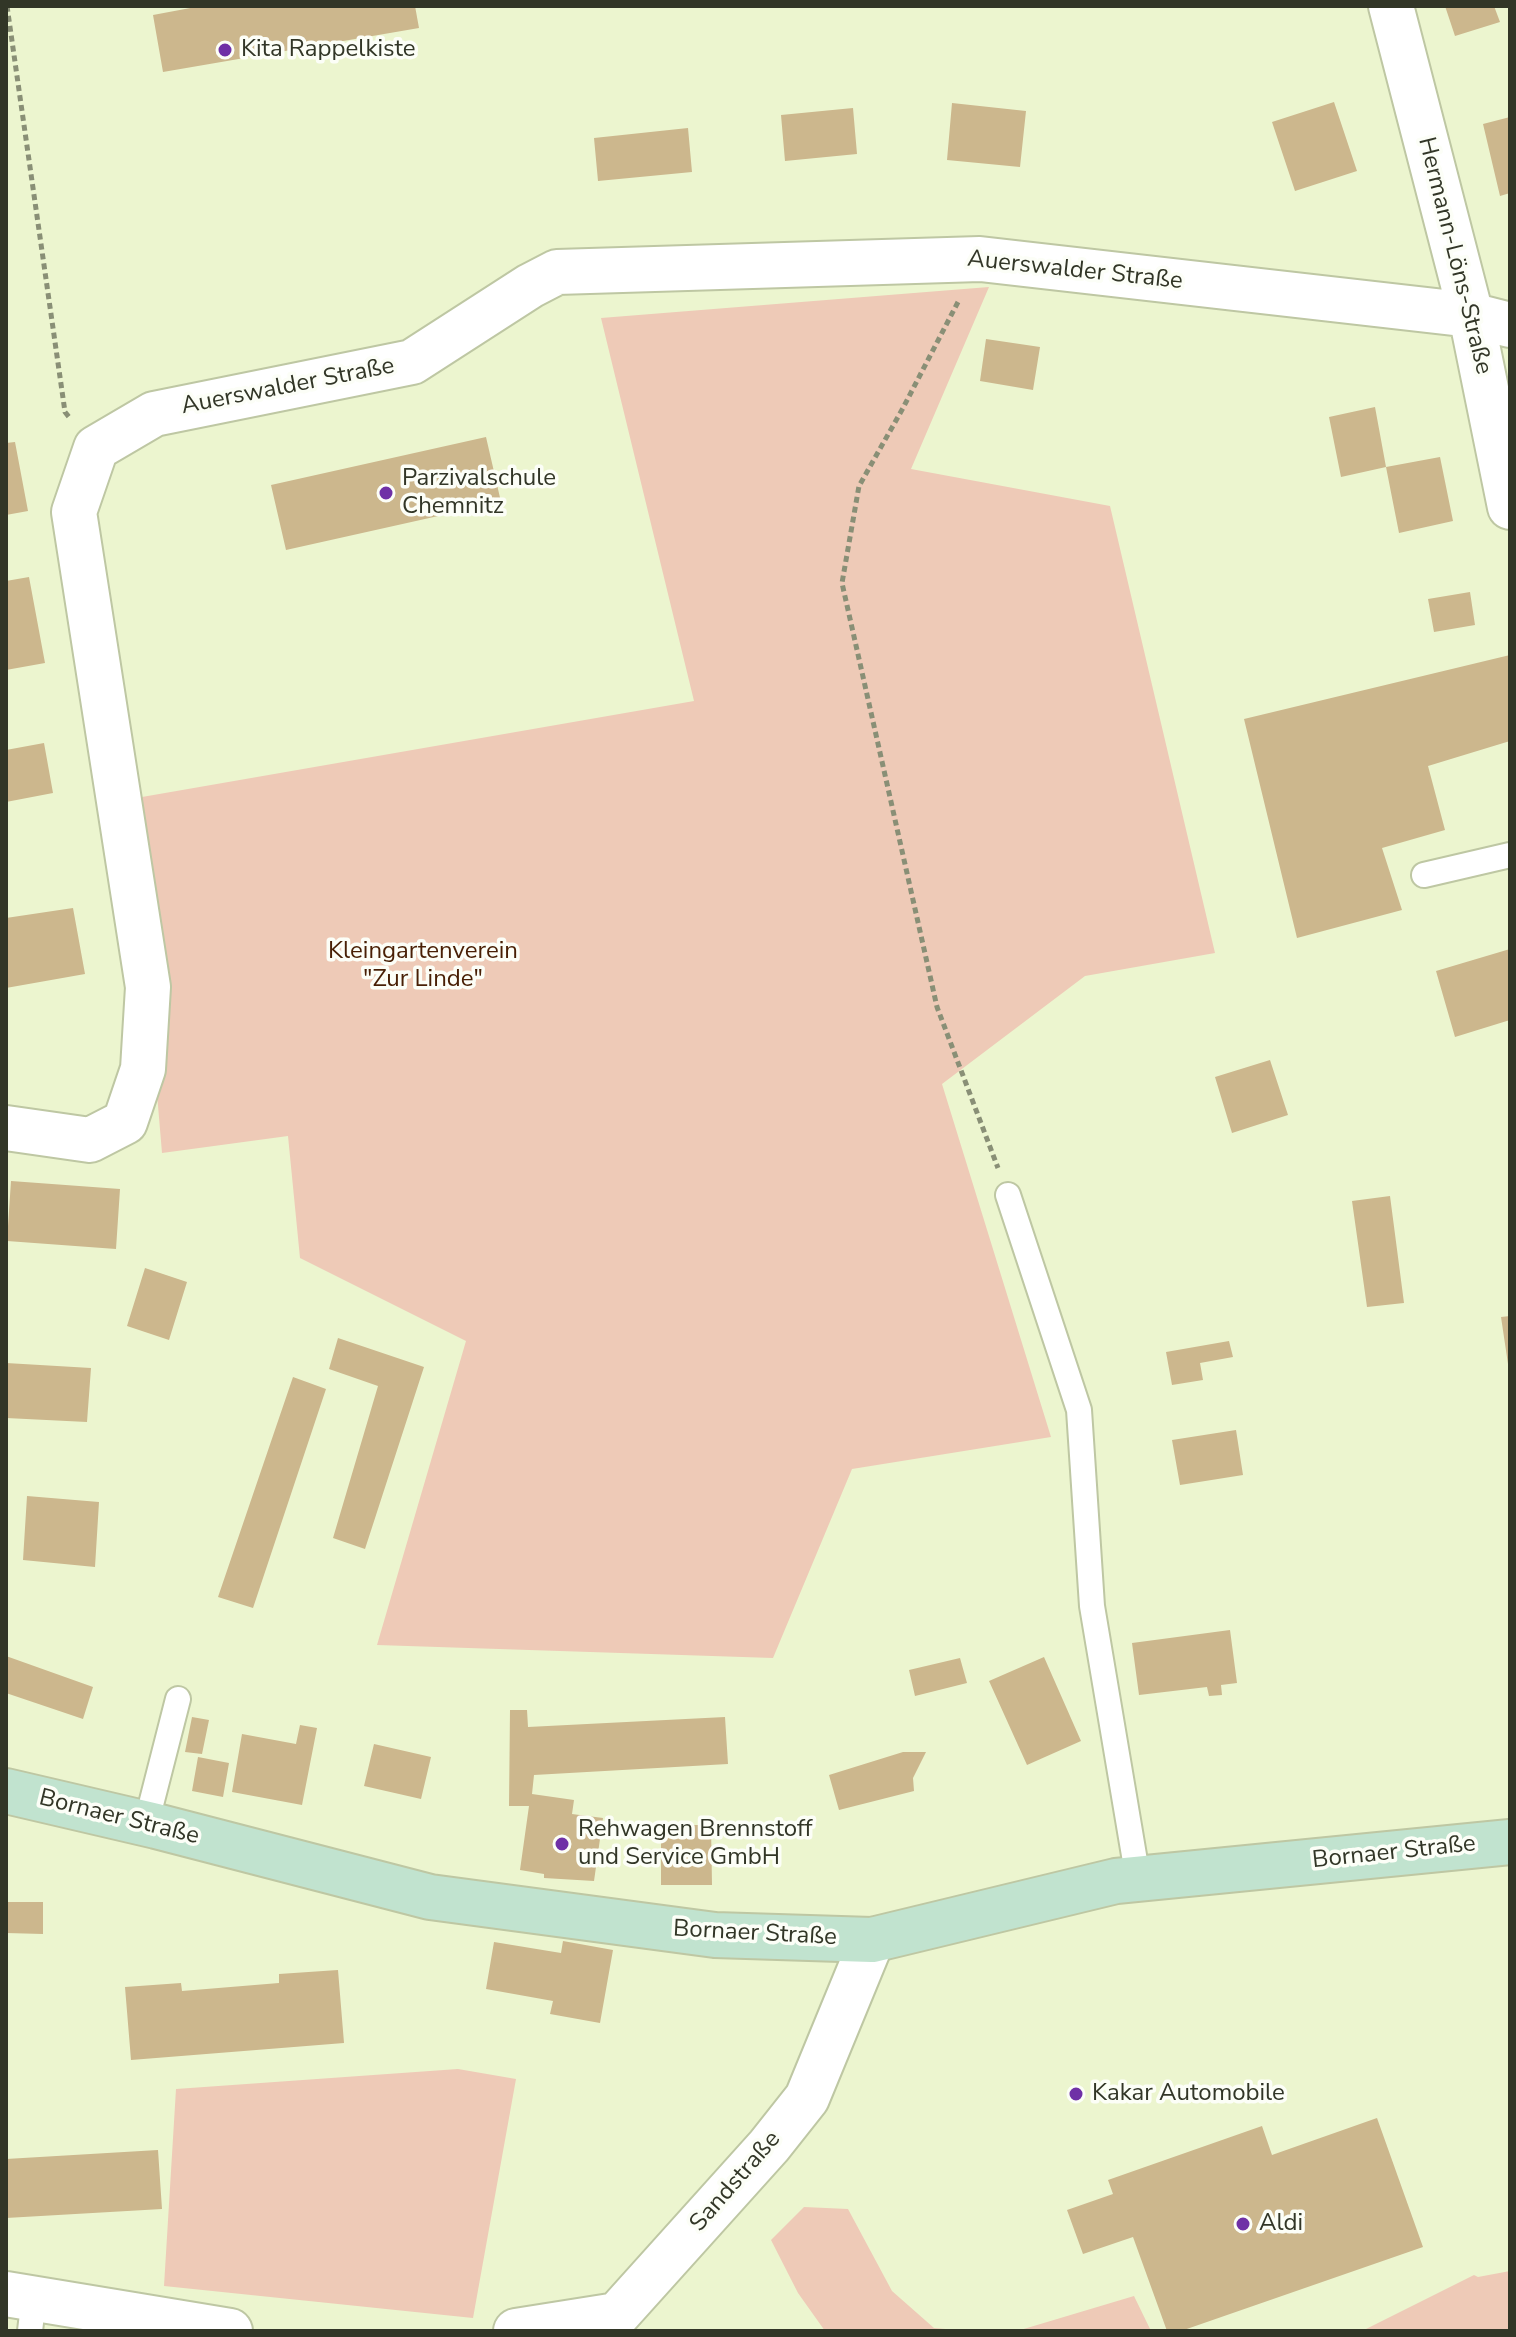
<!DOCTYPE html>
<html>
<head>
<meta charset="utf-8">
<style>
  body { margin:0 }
  #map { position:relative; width:1516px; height:2337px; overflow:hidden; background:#ecf5cf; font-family:"Nunito Sans",sans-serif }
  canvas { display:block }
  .frame { position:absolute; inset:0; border:8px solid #323627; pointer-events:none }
</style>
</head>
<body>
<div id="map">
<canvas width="1516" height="2337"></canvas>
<div class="frame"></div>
</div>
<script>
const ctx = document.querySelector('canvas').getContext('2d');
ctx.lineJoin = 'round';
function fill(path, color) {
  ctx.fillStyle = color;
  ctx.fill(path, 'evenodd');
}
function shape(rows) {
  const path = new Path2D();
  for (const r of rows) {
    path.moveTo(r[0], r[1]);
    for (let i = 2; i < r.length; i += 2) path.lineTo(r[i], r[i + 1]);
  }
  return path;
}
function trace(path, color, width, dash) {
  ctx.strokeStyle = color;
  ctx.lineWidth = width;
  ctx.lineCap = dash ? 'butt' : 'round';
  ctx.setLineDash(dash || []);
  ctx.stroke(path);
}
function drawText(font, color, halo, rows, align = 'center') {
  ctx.font = font + ' "Nunito Sans",sans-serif';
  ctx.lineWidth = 7;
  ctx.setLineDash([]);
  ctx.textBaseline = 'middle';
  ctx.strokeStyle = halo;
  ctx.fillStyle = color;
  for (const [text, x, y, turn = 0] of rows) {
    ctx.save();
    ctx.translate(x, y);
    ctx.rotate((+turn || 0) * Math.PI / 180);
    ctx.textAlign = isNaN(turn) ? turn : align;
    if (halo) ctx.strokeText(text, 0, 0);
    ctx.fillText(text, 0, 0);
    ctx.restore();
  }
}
fill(shape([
  [989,287,911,469,1110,506,1215,953,1085,976,942,1084,1051,1437,852,1469,773,1658,377,1645,466,1341,300,1258,288,1136,162,1153,148,987,119,801,694,701,601,318],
  [458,2069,516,2079,473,2318,164,2286,176,2089],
  [804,2207,848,2209,892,2291,934,2328,969,2331,825,2331,798,2293,771,2240],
  [1510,2271,1510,2331,1362,2331,1474,2275,1478,2277],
  [1134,2296,1151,2331,1017,2331]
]), '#eecab7');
fill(shape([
  [201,6,415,6,419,28,163,72,153,15],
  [1445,6,1494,6,1500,22,1455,36],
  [1334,102,1357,171,1295,191,1272,122],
  [952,103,1026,111,1020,167,947,160],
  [853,108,857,154,785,161,781,115],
  [1510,117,1510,193,1500,196,1483,124],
  [688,128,692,172,598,181,594,138],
  [986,339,1040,347,1033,390,980,381],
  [1375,407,1386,467,1440,457,1453,521,1399,533,1386,467,1341,477,1329,417],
  [486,437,501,502,286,550,271,485],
  [15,442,28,511,6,515,6,443],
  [29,577,45,663,6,670,6,581],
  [1470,592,1475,625,1434,632,1428,599],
  [1510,655,1510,741,1428,766,1445,830,1382,848,1402,910,1297,938,1244,719],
  [44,743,53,793,6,802,6,750],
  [73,908,85,974,6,988,6,918],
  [1510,949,1510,1020,1455,1037,1436,971],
  [1270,1060,1288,1115,1232,1133,1215,1077],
  [11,1181,120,1189,116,1249,7,1241],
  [1390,1196,1404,1303,1367,1307,1352,1201],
  [145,1268,187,1282,169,1340,127,1326],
  [1510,1316,1510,1364,1508,1364,1501,1317],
  [338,1338,424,1367,365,1549,333,1538,378,1386,329,1369],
  [1229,1341,1233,1357,1200,1363,1203,1380,1172,1385,1166,1352],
  [6,1363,91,1368,87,1422,6,1418],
  [293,1377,326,1389,253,1608,218,1597],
  [1236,1430,1243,1475,1180,1485,1172,1440],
  [27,1496,99,1502,95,1567,23,1560],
  [1230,1630,1237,1683,1221,1685,1222,1695,1209,1696,1207,1687,1139,1695,1132,1643],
  [6,1656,93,1687,83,1719,6,1693],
  [1044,1657,1081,1741,1027,1765,989,1681],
  [960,1658,967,1683,915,1696,909,1670],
  [510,1710,527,1710,528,1727,725,1717,728,1764,534,1775,532,1794,574,1800,572,1814,603,1818,594,1881,544,1878,544,1874,520,1870,529,1806,509,1806],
  [192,1717,209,1720,202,1754,185,1752],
  [300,1725,317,1728,302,1805,232,1792,242,1734,296,1744],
  [374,1744,431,1757,421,1799,364,1786],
  [903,1752,926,1752,913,1778,914,1791,839,1810,829,1775],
  [198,1757,229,1763,223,1797,192,1791],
  [661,1825,711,1825,712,1885,661,1885],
  [6,1902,43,1902,43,1934,6,1933],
  [563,1941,613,1950,600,2023,550,2014,553,2001,486,1989,494,1942,561,1953],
  [338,1970,344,2043,131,2060,125,1987,181,1983,182,1991,279,1983,279,1974],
  [1377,2118,1423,2247,1181,2331,1167,2331,1133,2237,1083,2254,1067,2210,1113,2194,1108,2180,1262,2126,1272,2155],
  [158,2150,162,2209,6,2218,6,2159]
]), '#ccb78d');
const lane = shape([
  [1424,875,1510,855],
  [1008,1195,1079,1410,1092,1606,1138,1879],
  [146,1824,178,1699],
  [30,2331,34,2297]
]);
const street = shape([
  [1391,6,1471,315,1510,507],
  [6,1128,90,1140,125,1122,143,1069,148,987,74,512,96,448,154,414,412,362,530,286,557,272,980,259,1471,315,1510,325],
  [6,2294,230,2331],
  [516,2331,617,2315,769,2146,807,2098,872,1940]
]);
const secondary = shape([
  [6,1791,156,1826,430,1897,715,1935,872,1940,1116,1881,1510,1842]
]);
trace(lane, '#bec7a3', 28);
trace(street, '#bec7a3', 48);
trace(secondary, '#bec7a3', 48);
trace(shape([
  [7,6,65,412,69,417],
  [958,302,903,408,859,486,842,583,937,1007,998,1168]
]), '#898f76', 5, [6, 4]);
trace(lane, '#fff', 24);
trace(street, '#fff', 44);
trace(secondary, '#c1e3cf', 44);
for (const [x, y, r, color] of [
  [225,50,8,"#6f30a6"],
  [386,493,8,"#6f30a6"],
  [562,1844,8,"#6f30a6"],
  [1076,2094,8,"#6f30a6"],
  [1243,2224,8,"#6f30a6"]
]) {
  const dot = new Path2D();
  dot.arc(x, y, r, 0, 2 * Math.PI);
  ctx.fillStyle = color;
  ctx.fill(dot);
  trace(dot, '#fcfef7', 3);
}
drawText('24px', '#323627', '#fcfef7', [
  ["Kita Rappelkiste",241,50],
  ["Parzivalschule",402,479],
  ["Chemnitz",402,507],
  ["Rehwagen Brennstoff",578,1830],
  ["und Service GmbH",578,1858],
  ["Kakar Automobile",1092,2094],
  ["Aldi",1259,2224]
], 'left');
drawText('24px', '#323627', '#fcfef7', [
  ["Hermann-Löns-Straße",1454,256,76],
  ["Auerswalder Straße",1075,271,6],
  ["Auerswalder Straße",288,387,-11],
  ["Bornaer Straße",119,1818,14],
  ["Bornaer Straße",1394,1853,-6],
  ["Bornaer Straße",755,1934,3],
  ["Sandstraße",736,2182,-49]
]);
drawText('24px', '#481f05', '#fcfef7', [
  ["Kleingartenverein",423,952],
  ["\"Zur Linde\"",423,980]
]);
</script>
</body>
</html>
